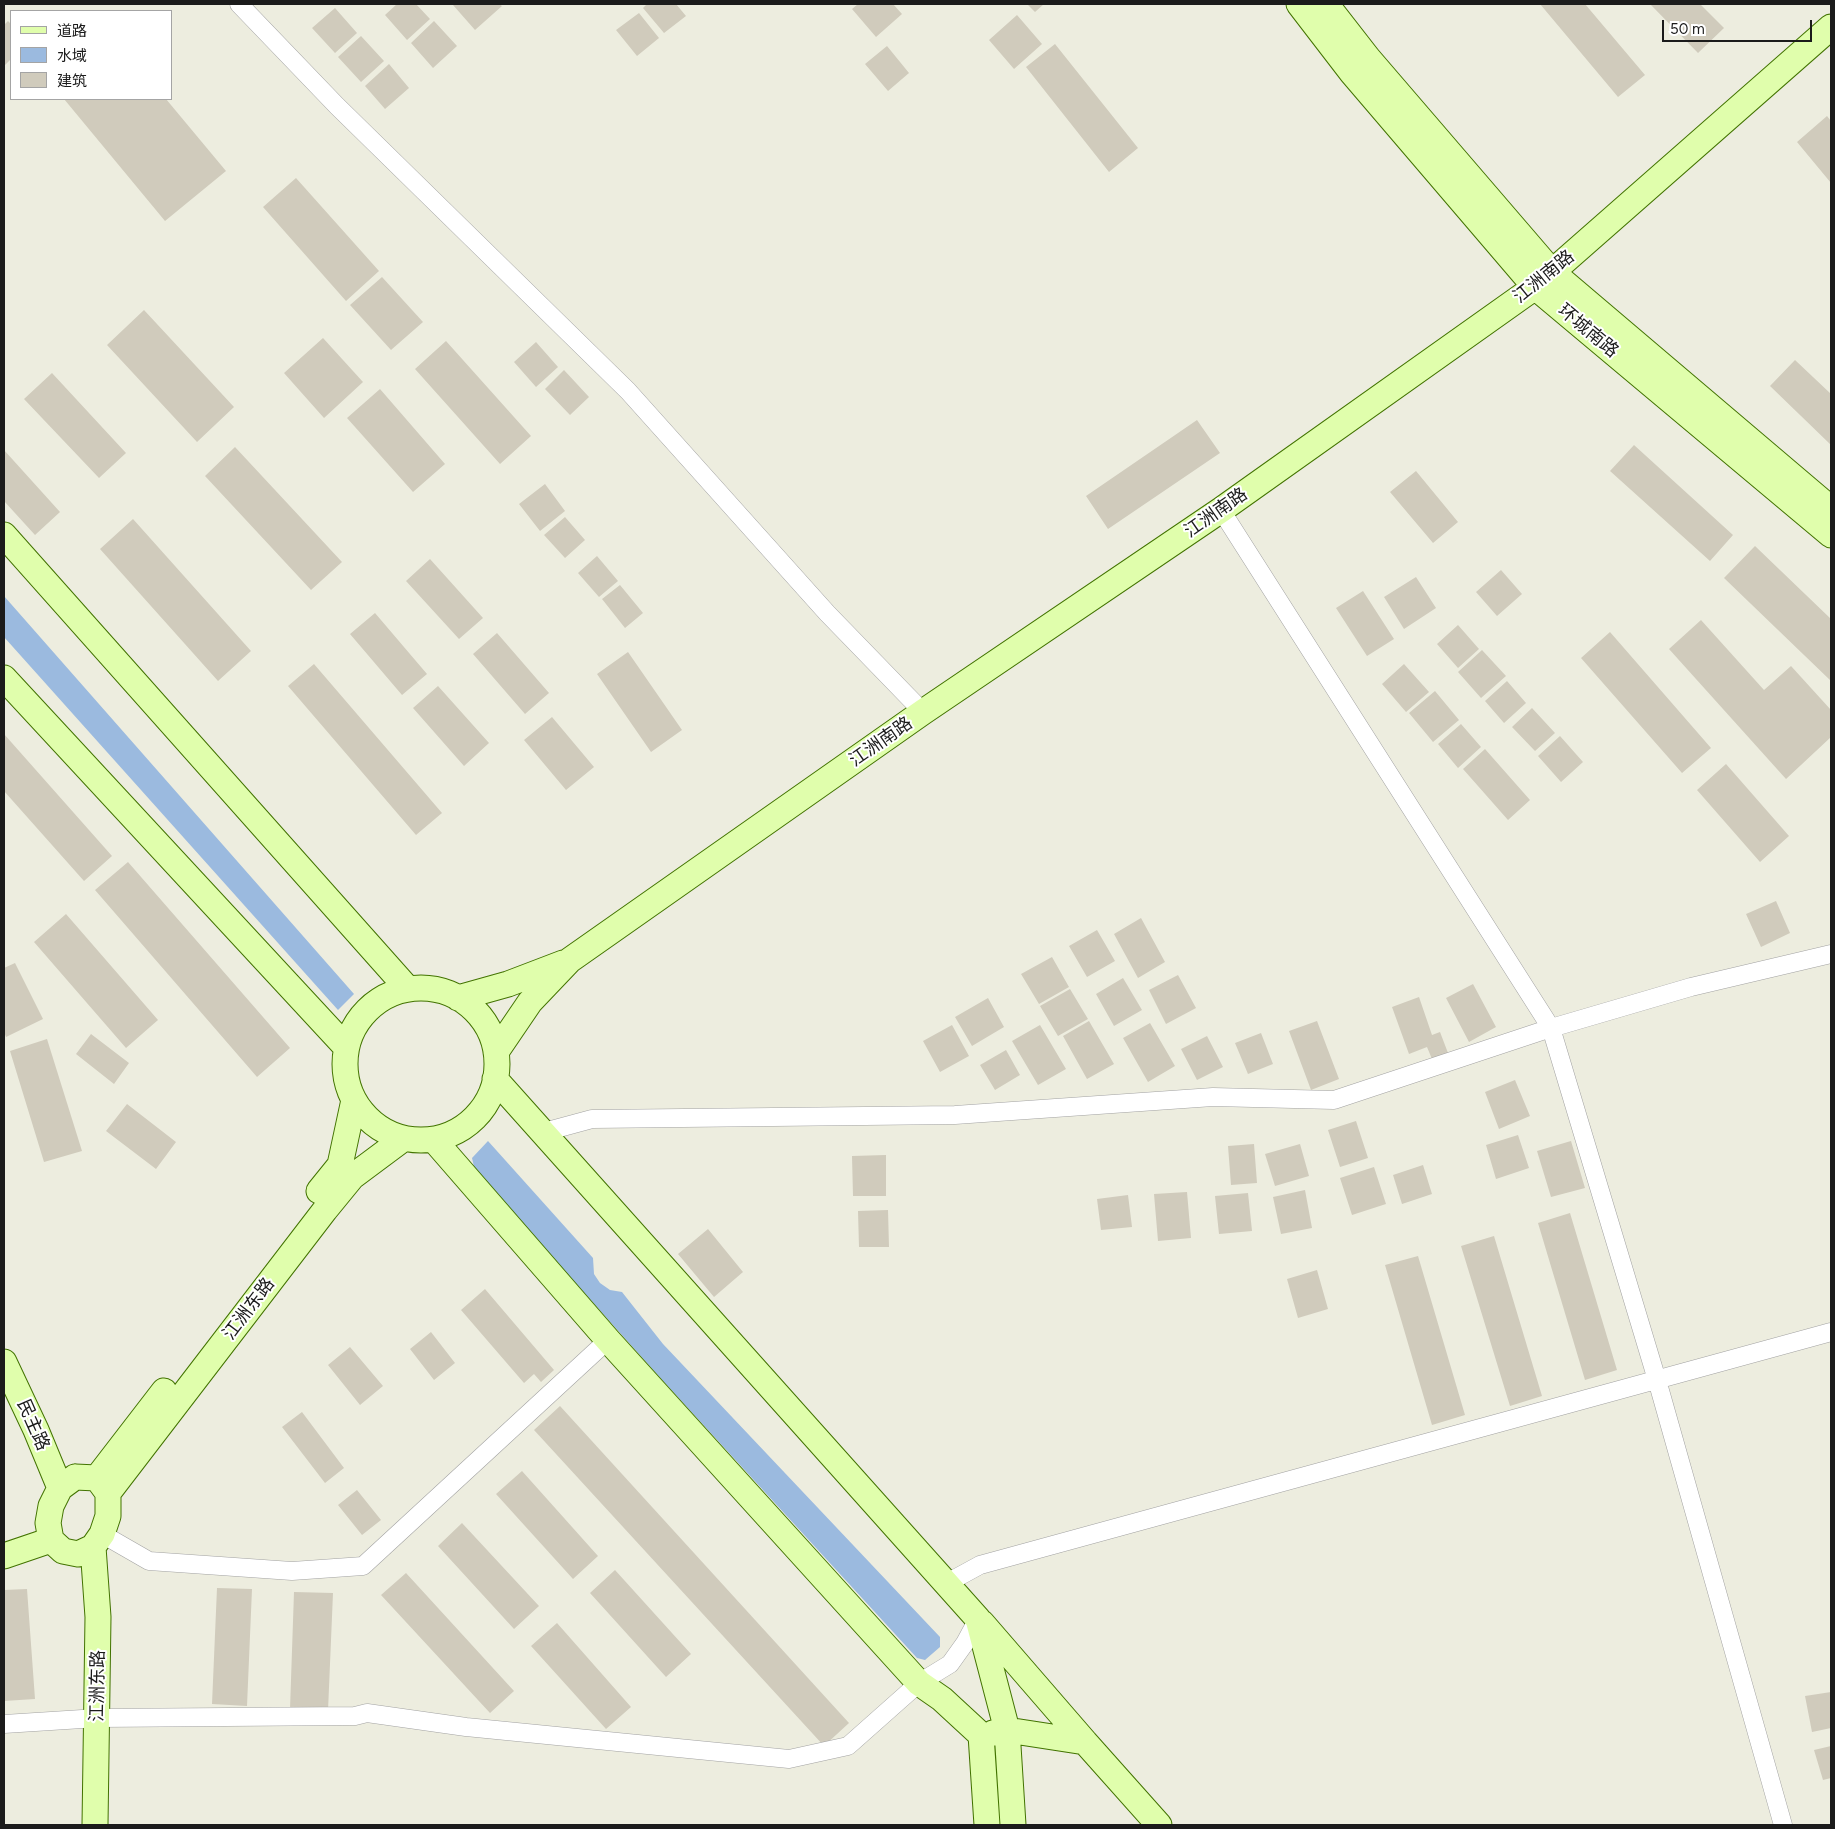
<!DOCTYPE html>
<html>
<head>
<meta charset="utf-8">
<style>
  body { margin:0 }
  #map { position:relative; width:1835px; height:1829px; overflow:hidden; background:#ededdf; font-family:Figtree,"Noto Sans SC",sans-serif }
  canvas { display:block }
  .frame { position:absolute; inset:0; border:5px solid #1b1b1b; pointer-events:none }
  .legend { position:absolute; left:10px; top:10px; width:162px; height:90px; box-sizing:border-box; background:#fff; border:1px solid #a4a4a4; margin:0; padding:6px 9px; list-style:none; font-size:15px; color:#1b1b1b }
  .legend li { display:flex; align-items:center; gap:10px; height:25px }
  .legend b { width:25px; border:1px solid #a4a4a4 }
  .scale { position:absolute; left:1662px; top:20px; width:150px; height:22px; box-sizing:border-box; border:2px solid #1b1b1b; border-top:0; padding-left:6px; font-size:15px; line-height:18px; white-space:nowrap; color:#1b1b1b; -webkit-text-stroke:4px #fff; paint-order:stroke }
</style>
</head>
<body>
<div id="map">
<canvas width="1835" height="1829"></canvas>
<div class="frame"></div>
<ul class="legend">
<li><b style="height:6px;background:#e0feac"></b>道路</li>
<li><b style="height:14px;background:#9bbadf"></b>水域</li>
<li><b style="height:14px;background:#d0cbbc"></b>建筑</li>
</ul>
<div class="scale">50 m</div>
</div>
<script>
const ctx = document.querySelector('canvas').getContext('2d');
ctx.lineJoin = 'round';
function fill(path, color) {
  ctx.fillStyle = color;
  ctx.fill(path, 'evenodd');
}
function shape(rows) {
  const path = new Path2D();
  for (const r of rows) {
    if (r.length === 3) {
      path.moveTo(r[0] + r[2], r[1]);
      path.arc(r[0], r[1], r[2], 0, 2 * Math.PI);
      continue;
    }
    path.moveTo(r[0], r[1]);
    for (let i = 2; i < r.length; i += 2) path.lineTo(r[i], r[i + 1]);
  }
  return path;
}
function trace(path, color, width, dash) {
  ctx.strokeStyle = color;
  ctx.lineWidth = width;
  ctx.lineCap = dash ? 'butt' : 'round';
  ctx.setLineDash(dash || []);
  ctx.stroke(path);
}
function drawText(font, color, halo, rows, align = 'center') {
  ctx.font = font + ' Figtree,"Noto Sans SC",sans-serif';
  ctx.lineWidth = 4;
  ctx.setLineDash([]);
  ctx.textBaseline = 'middle';
  ctx.strokeStyle = halo;
  ctx.fillStyle = color;
  for (const [text, x, y, turn = 0] of rows) {
    ctx.save();
    ctx.translate(x, y);
    ctx.rotate((+turn || 0) * Math.PI / 180);
    ctx.textAlign = isNaN(turn) ? turn : align;
    if (halo) ctx.strokeText(text, 0, 0);
    ctx.fillText(text, 0, 0);
    ctx.restore();
  }
}
fill(shape([
  [4,596,354,994,338,1010,4,637],
  [488,1141,593,1258,594,1274,600,1283,610,1290,622,1292,663,1344,940,1637,940,1647,925,1660,917,1658,663,1381,475,1171,472,1158]
]), '#9bbadf');
fill(shape([
  [397,4,416,4,430,19,407,40,385,15],
  [455,4,499,4,502,6,475,30,453,5],
  [647,4,676,4,686,16,664,33,643,8],
  [858,4,893,4,902,14,876,37,852,9],
  [1027,4,1044,4,1035,12],
  [1540,4,1585,4,1645,75,1618,97],
  [1650,4,1700,4,1724,28,1698,53],
  [335,8,357,33,335,53,312,28],
  [639,13,659,38,637,56,616,30],
  [1017,15,1042,44,1014,69,989,40],
  [8,21,11,24,11,59,4,66,4,25],
  [434,21,457,46,433,68,411,43],
  [361,36,384,61,361,82,338,57],
  [1055,44,1138,148,1109,172,1026,67],
  [887,46,909,73,888,91,865,64],
  [389,64,409,88,385,109,365,86],
  [64,99,166,99,226,171,165,221],
  [1827,116,1831,121,1831,183,1797,142],
  [296,178,379,271,346,301,263,207],
  [382,277,423,322,391,350,350,305],
  [144,310,234,407,197,442,107,345],
  [323,338,363,382,324,418,284,373],
  [446,341,531,436,500,464,415,369],
  [536,342,558,367,536,387,514,362],
  [1795,360,1831,394,1831,445,1770,386],
  [564,370,589,397,570,415,545,389],
  [52,373,126,453,99,478,24,399],
  [380,389,445,464,413,492,347,418],
  [1197,420,1220,453,1108,529,1086,496],
  [1634,445,1733,535,1710,561,1610,471],
  [235,447,342,562,311,590,205,476],
  [4,450,60,512,35,535,4,501],
  [1416,471,1458,522,1433,543,1390,492],
  [545,484,565,511,540,531,519,504],
  [565,517,585,540,565,558,544,535],
  [133,519,251,651,218,681,100,549],
  [1755,546,1831,619,1831,681,1724,578],
  [597,556,618,581,599,597,578,573],
  [430,559,483,618,459,639,406,581],
  [1501,570,1522,594,1497,616,1476,592],
  [1416,577,1436,608,1404,629,1384,597],
  [620,585,643,613,625,628,602,599],
  [1363,591,1394,639,1367,656,1336,608],
  [375,613,427,674,402,695,350,634],
  [1701,620,1764,690,1791,666,1831,710,1831,737,1786,779,1669,649],
  [1458,625,1479,649,1458,668,1437,644],
  [1610,632,1711,748,1682,773,1581,658],
  [497,633,549,693,525,714,473,654],
  [1482,650,1506,676,1481,698,1458,672],
  [628,652,682,730,651,752,597,674],
  [314,664,442,813,416,835,288,686],
  [1404,664,1429,692,1406,712,1382,684],
  [1507,681,1526,703,1504,723,1485,701],
  [438,686,489,743,464,766,413,708],
  [1435,691,1459,720,1433,742,1409,713],
  [1532,708,1555,733,1535,751,1512,727],
  [552,717,594,767,566,790,524,740],
  [1461,724,1481,747,1458,768,1438,744],
  [4,734,112,856,84,881,4,791],
  [1560,736,1583,762,1561,782,1538,756],
  [1485,749,1530,800,1508,820,1463,769],
  [1726,764,1789,836,1760,862,1697,790],
  [128,862,290,1048,257,1077,95,890],
  [1776,901,1790,933,1761,947,1746,914],
  [66,914,158,1020,126,1048,34,942],
  [1141,918,1165,962,1138,978,1114,934],
  [1097,930,1115,961,1087,977,1069,946],
  [1052,957,1069,987,1039,1004,1021,974],
  [15,963,43,1019,6,1037,4,1032,4,968],
  [1178,975,1196,1008,1166,1024,1149,990],
  [1123,978,1142,1010,1114,1026,1096,994],
  [1473,984,1496,1027,1469,1042,1446,998],
  [1070,989,1088,1019,1058,1036,1040,1006],
  [1419,997,1432,1035,1440,1032,1448,1053,1432,1059,1427,1047,1409,1054,1392,1007],
  [988,998,1004,1027,972,1046,955,1017],
  [1089,1021,1114,1064,1087,1079,1063,1036],
  [1317,1021,1339,1079,1311,1090,1289,1031],
  [1150,1023,1175,1066,1148,1082,1123,1038],
  [952,1025,969,1056,940,1072,923,1041],
  [1040,1025,1066,1069,1038,1085,1012,1041],
  [1261,1033,1273,1064,1248,1074,1235,1043],
  [91,1034,129,1063,114,1084,76,1054],
  [1207,1036,1223,1067,1197,1080,1181,1049],
  [47,1039,82,1151,44,1162,10,1051],
  [1006,1050,1020,1075,995,1090,980,1065],
  [1515,1080,1530,1116,1499,1129,1485,1092],
  [127,1104,176,1142,156,1169,106,1131],
  [1356,1121,1368,1158,1340,1167,1328,1130],
  [1518,1135,1529,1168,1496,1179,1486,1145],
  [1571,1141,1585,1188,1551,1197,1537,1151],
  [1254,1144,1257,1183,1231,1185,1228,1146],
  [1300,1144,1309,1176,1275,1186,1265,1154],
  [886,1155,886,1196,853,1196,852,1156],
  [1423,1165,1432,1194,1402,1204,1393,1175],
  [1374,1167,1386,1204,1352,1215,1340,1178],
  [1305,1190,1312,1228,1281,1234,1273,1197],
  [1187,1192,1191,1238,1158,1241,1154,1194],
  [1248,1193,1252,1231,1219,1234,1215,1196],
  [1128,1195,1132,1227,1101,1230,1097,1199],
  [888,1210,889,1247,859,1247,858,1211],
  [1570,1213,1617,1370,1585,1380,1538,1223],
  [708,1229,743,1272,714,1297,678,1254],
  [1494,1236,1542,1396,1510,1406,1461,1246],
  [1418,1256,1465,1415,1432,1425,1385,1265],
  [1317,1270,1328,1309,1298,1318,1287,1279],
  [485,1289,554,1370,541,1382,534,1374,524,1383,461,1310],
  [431,1332,455,1363,434,1380,410,1349],
  [350,1347,383,1386,360,1405,328,1365],
  [560,1406,849,1723,824,1746,534,1430],
  [302,1412,344,1468,325,1483,282,1427],
  [522,1471,598,1556,573,1579,496,1494],
  [357,1490,381,1520,362,1535,338,1505],
  [462,1523,539,1606,514,1629,438,1546],
  [615,1570,691,1654,666,1677,590,1593],
  [406,1573,514,1691,490,1713,381,1595],
  [217,1588,252,1589,247,1706,212,1704],
  [27,1589,35,1699,4,1701,4,1590],
  [294,1592,333,1593,328,1711,290,1709],
  [557,1623,631,1707,606,1729,531,1646],
  [1831,1692,1831,1728,1812,1732,1805,1696],
  [1831,1746,1831,1778,1823,1780,1814,1750]
]), '#d0cbbc');
const street = shape([
  [239,4,337,106,628,391,827,613,923,712],
  [1221,510,1551,1028,1657,1380,1783,1825],
  [544,1132,592,1119,955,1115,1213,1097,1334,1100,1551,1028,1691,987,1831,954],
  [102,1534,149,1561,292,1571,363,1566,608,1340],
  [947,1583,980,1565,1831,1332],
  [4,1724,98,1718,355,1716,367,1713,466,1727,789,1759,848,1746,919,1683,950,1664,965,1643,978,1619]
]);
const secondary = shape([
  [1299,4,1352,73,1535,287,1831,535],
  [1326,4,1368,58,1552,272,1831,509],
  [4,535,408,989],
  [4,678,346,1047],
  [421,1064,76],
  [458,998,508,984,563,963],
  [496,1052,530,1002,570,960,923,712,1221,510,1535,287,1831,27],
  [495,1079,978,1619,1007,1730,1013,1825],
  [434,1140,608,1340,919,1683,942,1699,981,1735,987,1825],
  [319,1191,340,1165,354,1100],
  [4,1362,36,1430,60,1488],
  [75,1477,97,1478,108,1493,108,1516,102,1534,93,1547,78,1554,63,1551,51,1540,48,1523,51,1506,60,1488,75,1477],
  [97,1478,164,1391],
  [108,1493,325,1210,352,1177,403,1139],
  [93,1547,98,1617,95,1825],
  [4,1556,51,1540],
  [982,1623,1085,1742],
  [993,1733,1007,1730,1085,1742,1159,1825]
]);
trace(street, '#a2a2a2', 19);
trace(secondary, '#427300', 27);
trace(street, '#fff', 18);
trace(secondary, '#e0feac', 25);
drawText('18px', '#1b1b1b', '#fff', [
  ["江洲南路",1544,277,-39],
  ["环城南路",1588,331,40],
  ["江洲南路",1216,513,-35],
  ["江洲南路",881,742,-35],
  ["江洲东路",249,1309,-53],
  ["民主路",33,1425,66],
  ["江洲东路",98,1686,-89]
]);
</script>
</body>
</html>
